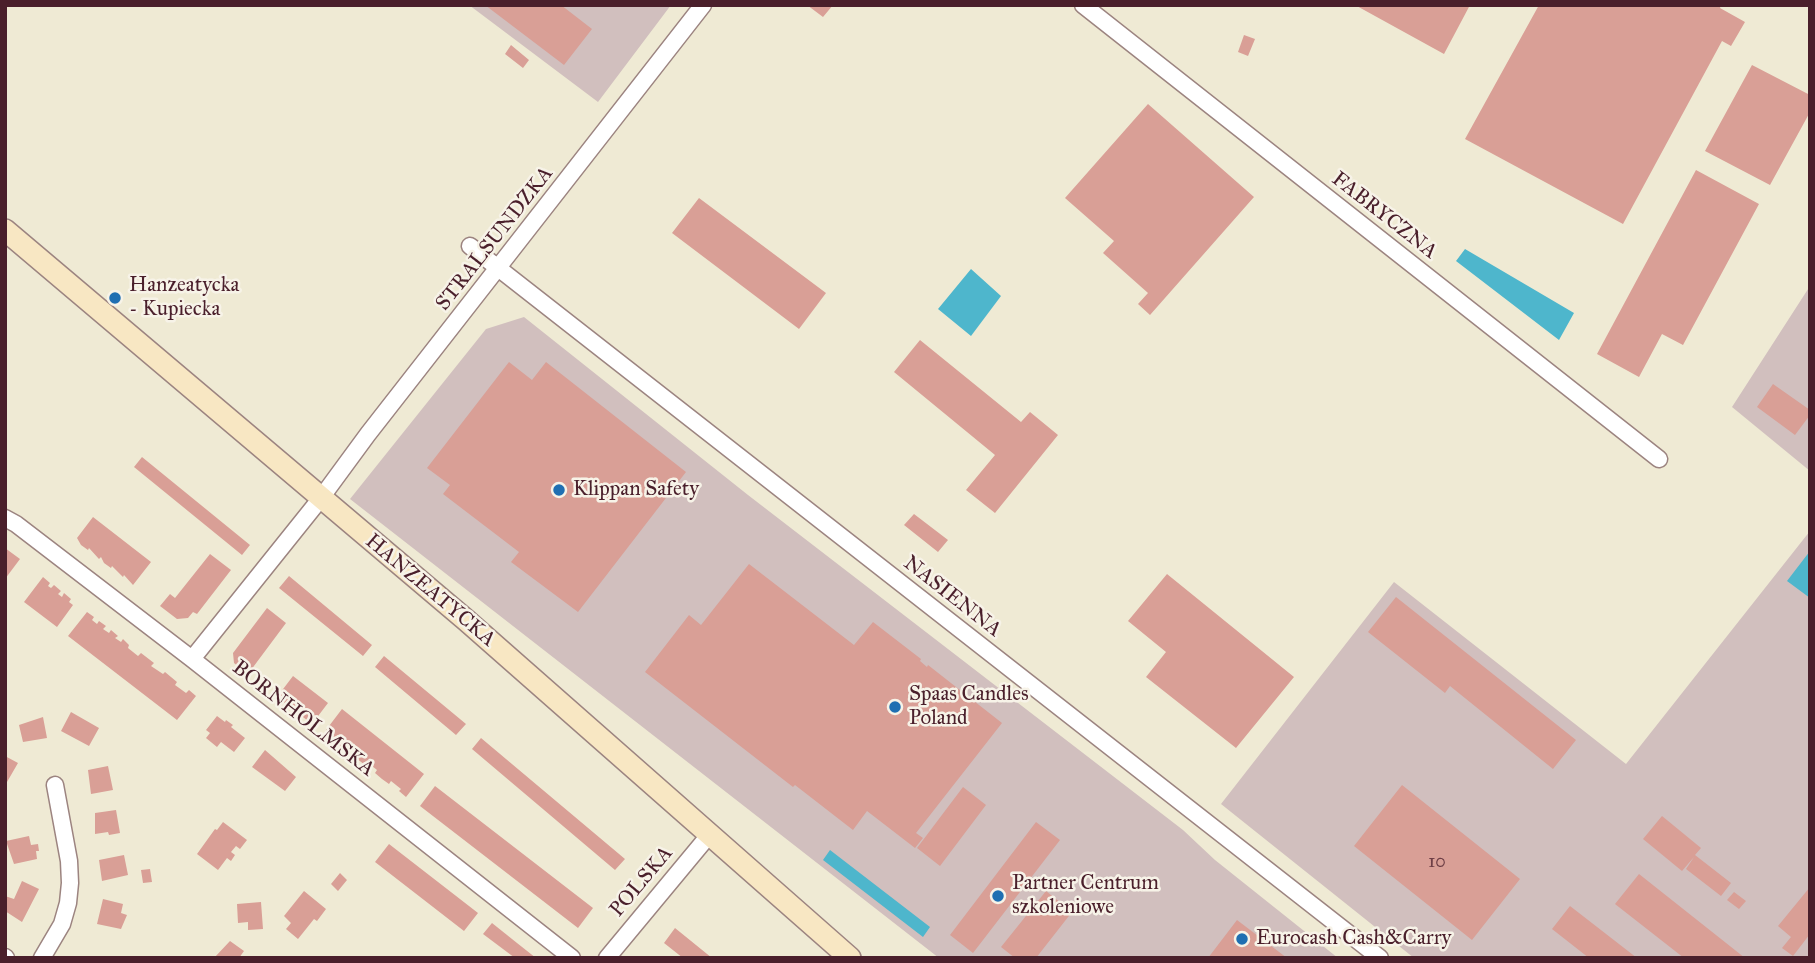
<!DOCTYPE html>
<html>
<head>
<meta charset="utf-8">
<style>
  body { margin:0 }
  #map { position:relative; width:1815px; height:963px; overflow:hidden; background:#efead4; font-family:"IM FELL Great Primer",serif }
  canvas { display:block }
  .frame { position:absolute; inset:0; border:7px solid #4a1f2b; pointer-events:none }
</style>
</head>
<body>
<div id="map">
<canvas width="1815" height="963"></canvas>
<div class="frame"></div>
</div>
<script>
const ctx = document.querySelector('canvas').getContext('2d');
ctx.lineJoin = 'round';
function fill(path, color) {
  ctx.fillStyle = color;
  ctx.fill(path, 'evenodd');
}
function shape(rows) {
  const path = new Path2D();
  for (const r of rows) {
    path.moveTo(r[0], r[1]);
    for (let i = 2; i < r.length; i += 2) path.lineTo(r[i], r[i + 1]);
  }
  return path;
}
function trace(path, color, width, dash) {
  ctx.strokeStyle = color;
  ctx.lineWidth = width;
  ctx.lineCap = dash ? 'butt' : 'round';
  ctx.setLineDash(dash || []);
  ctx.stroke(path);
}
function drawText(font, color, halo, rows, align = 'center') {
  ctx.font = font + ' "IM FELL Great Primer",serif';
  ctx.lineWidth = 5;
  ctx.setLineDash([]);
  ctx.textBaseline = 'middle';
  ctx.strokeStyle = halo;
  ctx.fillStyle = color;
  for (const [text, x, y, turn = 0] of rows) {
    ctx.save();
    ctx.translate(x, y);
    ctx.rotate((+turn || 0) * Math.PI / 180);
    ctx.textAlign = isNaN(turn) ? turn : align;
    if (halo) ctx.strokeText(text, 0, 0);
    ctx.fillText(text, 0, 0);
    ctx.restore();
  }
}
fill(shape([
  [469,5,671,5,598,102],
  [1810,286,1810,471,1732,407],
  [524,317,748,495,1183,830,1215,860,1338,958,939,958,350,499,486,329],
  [1810,531,1810,958,1414,958,1221,804,1394,582,1626,764]
]), '#d1bfbe');
fill(shape([
  [1465,249,1574,313,1559,340,1456,261],
  [971,269,1001,296,971,336,938,309],
  [1810,551,1810,598,1787,581],
  [830,850,930,927,923,937,823,860]
]), '#4eb6cc');
fill(shape([
  [485,5,561,5,592,29,564,65],
  [807,5,833,5,823,17],
  [1355,5,1470,5,1444,54],
  [1539,5,1721,5,1720,8,1745,22,1731,46,1722,41,1623,224,1465,139],
  [1244,35,1255,39,1248,56,1238,52],
  [511,45,529,60,523,68,505,54],
  [1752,65,1810,95,1810,112,1770,185,1705,151],
  [1148,104,1254,197,1150,315,1138,304,1148,293,1103,253,1114,241,1065,198],
  [1696,170,1759,204,1683,345,1662,334,1639,377,1597,354],
  [699,198,826,293,799,329,672,233],
  [920,340,1021,422,1030,412,1058,435,995,513,966,490,995,455,894,372],
  [509,362,532,380,546,362,686,472,578,612,511,562,519,552,443,494,450,485,427,468],
  [1773,384,1810,410,1810,415,1795,435,1757,407],
  [142,457,250,545,242,555,134,467],
  [914,514,948,540,938,552,904,525],
  [93,517,151,562,133,585,124,575,123,577,112,566,111,568,104,563,101,557,99,559,89,548,88,550,81,545,77,538],
  [5,548,20,559,5,579],
  [210,554,231,570,197,614,193,612,188,618,177,619,160,606,170,594,175,598],
  [749,564,854,645,873,622,921,659,920,661,927,667,928,665,1002,723,916,833,923,838,915,848,867,811,853,830,795,785,793,787,645,672,689,615,701,625],
  [1167,574,1294,677,1236,748,1146,677,1166,652,1128,621],
  [289,576,372,645,363,656,279,588],
  [43,577,50,583,48,586,51,588,54,585,61,591,58,594,62,597,64,593,71,599,69,602,73,605,57,627,24,602],
  [1396,597,1576,740,1553,769,1450,686,1445,693,1368,632],
  [267,608,286,623,248,674,234,663,233,653],
  [87,612,94,617,92,620,97,624,99,621,106,626,103,629,109,633,111,630,118,636,115,638,121,642,123,639,129,645,128,648,138,656,141,653,154,663,151,666,163,674,165,672,177,682,175,685,186,693,189,690,196,696,177,720,68,636],
  [384,656,466,724,456,735,375,667],
  [293,676,328,703,312,724,277,697],
  [342,709,424,774,406,797,399,791,401,789,391,781,389,784,382,779,375,773,377,770,367,762,365,765,352,755,354,752,344,744,342,747,328,736,330,734,326,730],
  [71,712,99,728,89,746,61,731],
  [217,716,225,722,226,720,233,725,231,727,245,738,234,752,221,742,217,747,206,738,210,733,206,730],
  [43,717,47,738,23,742,19,725],
  [481,738,625,859,615,870,472,749],
  [265,750,296,777,285,791,252,767],
  [5,756,18,763,7,782,5,781],
  [108,766,113,790,91,794,88,770],
  [1402,785,1520,879,1472,940,1354,846],
  [435,786,593,908,578,928,420,806],
  [963,787,986,805,940,866,917,848],
  [116,810,120,833,109,835,108,832,95,834,95,813],
  [1662,816,1701,848,1695,855,1731,883,1721,896,1686,869,1694,857,1682,871,1643,839],
  [223,822,247,840,240,849,236,846,231,852,235,855,231,861,227,858,218,870,197,854,215,829,217,830],
  [1036,822,1060,840,973,953,950,935],
  [29,836,31,845,38,844,39,851,36,851,37,859,14,864,6,841],
  [389,844,478,913,464,931,375,862],
  [124,855,128,875,102,881,99,860],
  [150,869,152,882,143,883,141,870],
  [340,873,347,880,338,891,331,884],
  [1639,874,1745,958,1684,958,1615,904],
  [22,881,39,889,22,922,5,911,5,896,14,899],
  [1810,887,1810,934,1793,956,1782,948,1791,937,1778,926],
  [304,891,326,909,317,921,314,919,298,939,286,929,291,923,284,916],
  [1046,891,1072,912,1036,958,1015,958,1001,947],
  [1734,892,1746,901,1739,909,1727,900],
  [103,899,123,904,121,913,127,915,121,929,97,924],
  [261,902,263,929,248,930,248,922,238,923,237,904],
  [1570,906,1637,958,1589,958,1552,929],
  [1237,920,1287,958,1208,958],
  [492,923,517,943,536,958,515,958,483,934],
  [675,928,712,958,683,958,664,943],
  [230,941,244,951,239,958,214,958]
]), '#d99f96');
const street = shape([
  [1083,5,1659,459],
  [470,246,1380,958],
  [5,518,16,524,192,659,572,958],
  [192,659,321,498,368,434,703,5],
  [5,957,6,958],
  [42,958,62,924,68,903,70,883,69,861,55,785],
  [607,958,710,834]
]);
const secondary = shape([
  [5,230,466,620,850,958]
]);
trace(street, '#9c8480', 19);
trace(secondary, '#9c8480', 24);
trace(street, '#fff', 16);
trace(secondary, '#f8e7c3', 21);
for (const [x, y, r, color] of [
  [115,298,7,"#1f6fb2"],
  [559,490,7,"#1f6fb2"],
  [895,707,7,"#1f6fb2"],
  [998,896,7,"#1f6fb2"],
  [1242,939,7,"#1f6fb2"]
]) {
  const dot = new Path2D();
  dot.arc(x, y, r, 0, 2 * Math.PI);
  ctx.fillStyle = color;
  ctx.fill(dot);
  trace(dot, '#f7f3e8', 2.5);
}
drawText('18px', '#6e3f46', null, [
  ["10",1437,863]
]);
drawText('21px', '#4a1f2b', '#f7f3e8', [
  ["FABRYCZNA",1384,216,38],
  ["STRALSUNDZKA",495,239,-52],
  ["HANZEATYCKA",430,591,40],
  ["NASIENNA",952,597,38],
  ["BORNHOLMSKA",303,719,38],
  ["POLSKA",642,882,-50]
]);
drawText('21px', '#4a1f2b', '#f7f3e8', [
  ["Hanzeatycka",129,286],
  ["- Kupiecka",129,310],
  ["Klippan Safety",573,490],
  ["Spaas Candles",909,695],
  ["Poland",909,719],
  ["Partner Centrum",1012,884],
  ["szkoleniowe",1012,908],
  ["Eurocash Cash&Carry",1256,939]
], 'left');
</script>
</body>
</html>
